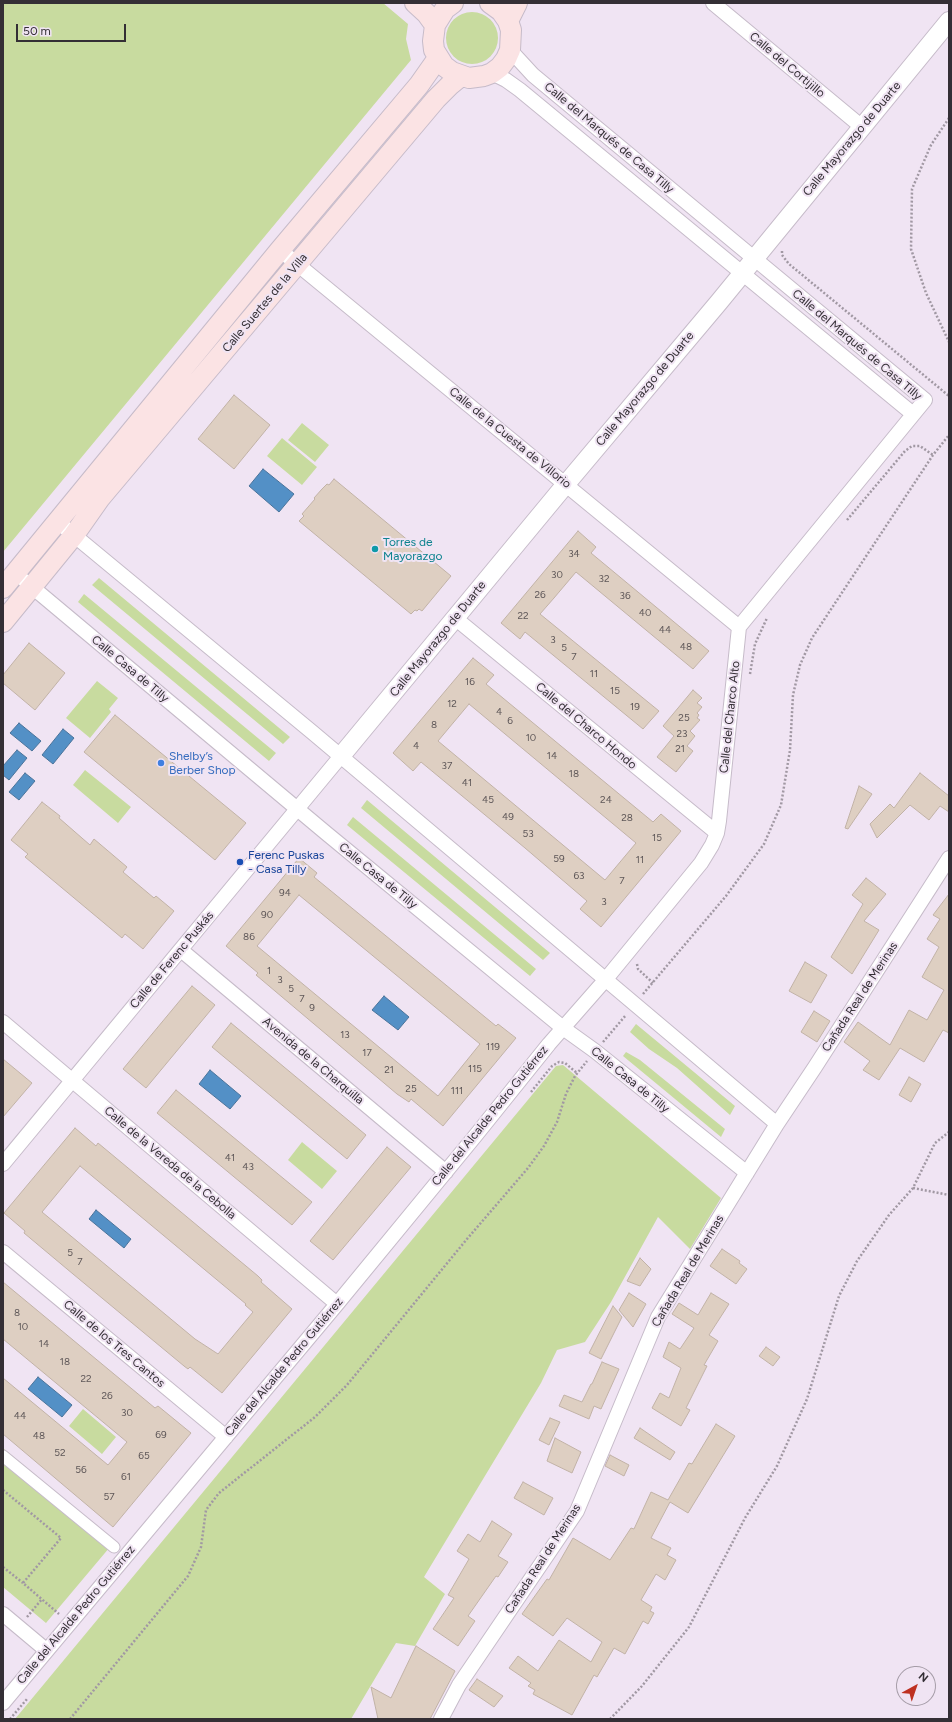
<!DOCTYPE html>
<html>
<head>
<meta charset="utf-8">
<style>
  body { margin:0 }
  #map { position:relative; width:952px; height:1722px; overflow:hidden; background:#f0e4f3; font-family:Figtree,sans-serif }
  canvas { display:block }
  .frame { position:absolute; inset:0; border:4px solid #342f35; pointer-events:none }
  .north { position:absolute; left:896px; top:1666px; width:40px; height:40px; box-sizing:border-box; background:#f0e4f3; border:1px solid #a59ca7; border-radius:50%; rotate:40deg; font-size:11px; font-weight:700; line-height:16px; text-align:center; color:#342f35 }
  .north::after { content:''; display:block; margin:auto; width:14px; height:18px; background:#be3121; clip-path:polygon(50% 0,100% 100%,50% 72%,0 100%) }
  .scale { position:absolute; left:16px; top:24px; width:110px; height:18px; box-sizing:border-box; border:2px solid #342f35; border-top:0; padding-left:5px; font-size:12px; line-height:14px; white-space:nowrap; color:#342f35; -webkit-text-stroke:3px #f0e4f3; paint-order:stroke }
</style>
</head>
<body>
<div id="map">
<canvas width="952" height="1722"></canvas>
<div class="frame"></div>
<div class="north">N</div>
<div class="scale">50 m</div>
</div>
<script>
const ctx = document.querySelector('canvas').getContext('2d');
ctx.lineJoin = 'round';
function fill(path, color) {
  ctx.fillStyle = color;
  ctx.fill(path, 'evenodd');
}
function shape(rows) {
  const path = new Path2D();
  for (const r of rows) {
    if (r.length === 3) {
      path.moveTo(r[0] + r[2], r[1]);
      path.arc(r[0], r[1], r[2], 0, 2 * Math.PI);
      continue;
    }
    path.moveTo(r[0], r[1]);
    for (let i = 2; i < r.length; i += 2) path.lineTo(r[i], r[i + 1]);
  }
  return path;
}
function trace(path, color, width, dash) {
  ctx.strokeStyle = color;
  ctx.lineWidth = width;
  ctx.lineCap = dash ? 'butt' : 'round';
  ctx.setLineDash(dash || []);
  ctx.stroke(path);
}
function drawText(font, color, halo, rows, align = 'center') {
  ctx.font = font + ' Figtree,sans-serif';
  ctx.lineWidth = 4;
  ctx.setLineDash([]);
  ctx.textBaseline = 'middle';
  ctx.strokeStyle = halo;
  ctx.fillStyle = color;
  for (const [text, x, y, turn = 0] of rows) {
    ctx.save();
    ctx.translate(x, y);
    ctx.rotate((+turn || 0) * Math.PI / 180);
    ctx.textAlign = isNaN(turn) ? turn : align;
    if (halo) ctx.strokeText(text, 0, 0);
    ctx.fillText(text, 0, 0);
    ctx.restore();
  }
}
fill(shape([
  [3,3,383,3,408,24,406,39,411,60,3,552],
  [472,38,26],
  [302,423,329,445,315,462,288,440],
  [282,438,317,467,302,485,267,456],
  [99,578,290,737,283,744,92,585],
  [84,594,276,753,269,761,78,602],
  [97,681,118,698,109,709,111,712,90,738,66,718],
  [85,770,131,807,118,823,73,785],
  [367,800,550,953,543,960,361,808],
  [353,817,536,969,530,976,347,825],
  [636,1024,735,1106,730,1115,677,1068,649,1049,630,1032],
  [626,1052,640,1060,725,1129,721,1137,623,1056],
  [563,1065,721,1198,690,1249,658,1217,611,1302,585,1342,557,1350,541,1383,424,1577,445,1594,415,1646,396,1643,351,1719,15,1719,556,1066],
  [302,1142,337,1171,322,1189,288,1160],
  [83,1409,116,1437,102,1454,69,1426],
  [3,1448,115,1541,46,1623,3,1587]
]), '#c8db9f');
const water = shape([
  [263,469,294,494,279,512,249,486,263,469],
  [19,723,41,741,32,751,10,733,19,723],
  [63,729,74,738,53,764,42,755,63,729],
  [17,750,27,758,9,780,3,775,3,766,17,750],
  [25,773,35,781,19,800,9,792,25,773],
  [384,996,409,1017,398,1030,372,1010,384,996],
  [210,1070,241,1096,230,1109,199,1084,210,1070],
  [96,1210,131,1239,124,1248,89,1219,96,1210],
  [38,1377,72,1405,62,1417,28,1389,38,1377]
]);
fill(water, '#5390c6');
trace(water, '#4a739a', 1);
const building = shape([
  [234,395,270,425,234,469,198,439,234,395],
  [334,479,451,576,422,611,419,609,417,611,415,610,411,614,299,521,304,516,302,514,315,499,314,498,322,489,327,484,329,485,334,479],
  [578,531,596,547,591,553,709,651,693,669,576,572,554,598,540,614,659,711,643,729,525,632,520,639,501,623,578,531],
  [29,643,65,673,35,710,3,683,3,675,29,643],
  [473,658,494,675,486,684,653,822,661,814,681,831,601,927,580,909,587,901,525,848,421,762,413,771,393,753,473,658],
  [469,704,636,843,605,880,438,741,469,704],
  [693,690,702,698,697,703,702,707,697,713,699,715,697,718,700,720,690,731,695,736,687,746,693,751,676,772,657,757,674,736,663,726,693,690],
  [115,715,246,823,215,860,84,752,115,715],
  [920,773,949,796,949,812,940,806,929,820,910,805,877,838,870,824,890,804,894,808,920,773],
  [859,786,872,794,848,829,845,828,859,786],
  [42,802,60,816,59,818,90,845,94,839,127,867,123,872,154,898,156,896,174,911,143,949,125,934,122,938,25,857,28,854,11,840,42,802],
  [299,858,317,873,314,877,496,1026,498,1024,516,1038,443,1126,411,1099,409,1102,397,1094,256,975,258,973,226,946,299,858],
  [299,895,480,1044,438,1096,257,946,299,895],
  [866,878,886,894,864,921,879,930,852,974,831,957,863,904,852,895,866,878],
  [949,894,949,1033,943,1030,924,1062,900,1048,879,1080,863,1070,870,1061,844,1042,858,1022,890,1045,909,1010,927,1020,944,990,922,977,939,947,927,939,940,919,933,915,949,894],
  [805,962,827,975,811,1003,789,991,805,962],
  [192,986,215,1005,146,1088,123,1069,192,986],
  [814,1011,830,1021,817,1042,801,1032,814,1011],
  [231,1023,366,1135,347,1159,212,1047,231,1023],
  [3,1059,32,1083,3,1117,3,1059],
  [909,1077,921,1084,911,1102,899,1095,909,1077],
  [176,1090,312,1202,292,1225,157,1113,176,1090],
  [75,1128,96,1146,98,1143,258,1276,262,1280,261,1282,292,1309,222,1393,190,1367,188,1369,184,1366,73,1274,24,1233,25,1231,4,1213,75,1128],
  [80,1166,246,1304,245,1305,253,1312,218,1354,195,1339,42,1212,80,1166],
  [387,1147,411,1167,333,1260,310,1241,387,1147],
  [722,1249,740,1261,739,1263,747,1269,736,1284,710,1266,722,1249],
  [640,1258,651,1269,640,1286,627,1281,640,1258],
  [3,1282,155,1408,158,1406,191,1433,113,1527,3,1434,3,1378,108,1465,127,1442,3,1339,3,1282],
  [629,1293,646,1304,633,1327,619,1310,629,1293],
  [711,1293,729,1304,709,1335,718,1341,704,1365,707,1366,686,1408,690,1410,681,1426,652,1408,660,1393,669,1398,681,1368,663,1357,669,1342,680,1349,694,1328,672,1314,679,1303,698,1315,711,1293],
  [613,1306,622,1317,601,1359,589,1353,613,1306],
  [766,1347,780,1357,773,1366,759,1356,766,1347],
  [602,1362,619,1369,601,1409,594,1406,589,1419,559,1406,564,1395,582,1402,591,1384,592,1384,602,1362],
  [550,1418,560,1422,549,1445,539,1440,550,1418],
  [716,1424,735,1436,688,1513,670,1502,651,1538,671,1548,667,1555,676,1560,665,1580,656,1574,641,1600,652,1607,650,1611,654,1613,648,1624,643,1621,625,1654,614,1648,597,1677,594,1675,572,1715,533,1694,535,1690,528,1686,531,1683,509,1668,518,1656,538,1671,559,1640,591,1662,602,1642,567,1618,553,1636,522,1614,547,1579,549,1580,573,1538,610,1560,631,1528,634,1529,651,1492,668,1500,689,1463,692,1464,716,1424],
  [640,1428,675,1452,670,1460,634,1438,640,1428],
  [555,1438,581,1452,572,1473,547,1461,555,1438],
  [610,1455,629,1465,624,1476,605,1466,610,1455],
  [523,1482,553,1498,544,1515,514,1498,523,1482],
  [492,1521,512,1534,498,1556,508,1562,498,1577,496,1576,468,1616,475,1621,458,1646,433,1629,454,1598,448,1595,469,1559,457,1551,468,1534,480,1542,492,1521],
  [416,1646,455,1671,430,1719,378,1719,371,1687,391,1698,416,1646],
  [477,1679,503,1696,494,1707,469,1690,477,1679]
]);
fill(building, '#decfc2');
trace(building, '#c1b2a6', 1);
const pedestrian = shape([
  [3,1456,114,1547]
]);
const minor = shape([
  [713,3,862,127],
  [492,73,506,80,520,90,913,414],
  [280,250,739,627],
  [58,522,312,732,777,1124],
  [25,581,326,833,563,1028,595,1051,747,1173],
  [455,618,717,833],
  [181,950,446,1172],
  [3,1022,337,1304],
  [3,1164,341,756],
  [3,1252,226,1437],
  [3,1614,46,1650],
  [3,1703,337,1304,476,1135,549,1044,606,979,701,863,712,845,717,833,719,821,739,627,925,400,533,75,510,50],
  [441,1719,459,1685,577,1511,658,1317,777,1124,815,1067,949,858]
]);
const tertiary = shape([
  [341,756,566,484,719,302,949,21]
]);
const secondary = shape([
  [415,3,427,14,435,25],
  [453,3,445,9,435,25,433,41,434,50,444,66,452,72,469,78,484,76,492,73,500,67,506,59,510,50,511,30,508,21,501,11,490,3],
  [508,21,517,3],
  [3,588,280,250,419,85,438,58],
  [3,622,74,535,100,498,436,99,450,85,461,76]
]);
trace(pedestrian, '#c6bbc9', 13);
trace(minor, '#c6bbc9', 16);
trace(tertiary, '#c6bbc9', 20);
trace(secondary, '#c6bbc9', 22);
trace(shape([
  [949,118,931,145,912,189,911,249,926,293,949,342],
  [782,251,782,255,789,264,949,396],
  [847,520,905,451,912,446,920,446,933,455],
  [750,674,755,644,767,618],
  [637,964,638,969,653,983],
  [643,994,726,896,764,844,781,805,790,750,793,695,800,665,812,638,933,455,949,435],
  [603,1042,626,1015],
  [531,1092,552,1066,559,1062,565,1063,577,1073],
  [913,1188,949,1195],
  [3,1490,61,1538,23,1583,59,1614],
  [3,1567,23,1583],
  [27,1617,42,1599],
  [10,1719,27,1699],
  [70,1719,188,1576,201,1547,206,1510,219,1493,315,1417,347,1385,467,1239,528,1168,544,1146,557,1122,566,1094,575,1076,587,1061],
  [610,1719,642,1686,689,1627,745,1518,777,1466,807,1399,839,1296,857,1261,889,1215,913,1188,935,1143,949,1132]
]), '#a198a3', 2.5, [2, 2]);
trace(pedestrian, '#fff', 11);
trace(minor, '#fff', 14);
trace(tertiary, '#fff', 18);
trace(secondary, '#fbe3e4', 20);
for (const [x, y, r, color] of [
  [375,549,4,"#0f9aa8"],
  [161,763,4,"#3f7fe0"],
  [240,862,4,"#1a4fb4"]
]) {
  const dot = new Path2D();
  dot.arc(x, y, r, 0, 2 * Math.PI);
  ctx.fillStyle = color;
  ctx.fill(dot);
  trace(dot, '#f0e4f3', 1.5);
}
drawText('10px', '#5e5758', null, [
  ["34",574,554],
  ["30",557,575],
  ["32",604,579],
  ["26",540,595],
  ["36",625,596],
  ["40",645,613],
  ["22",523,616],
  ["44",665,630],
  ["3",553,640],
  ["48",686,647],
  ["5",564,648],
  ["7",574,657],
  ["11",594,674],
  ["16",470,682],
  ["15",615,691],
  ["12",452,704],
  ["19",635,707],
  ["4",499,712],
  ["25",684,718],
  ["6",510,721],
  ["8",434,725],
  ["23",682,734],
  ["10",531,738],
  ["4",416,746],
  ["21",680,749],
  ["14",552,756],
  ["37",447,766],
  ["18",574,774],
  ["41",467,783],
  ["45",488,800],
  ["24",606,800],
  ["49",508,817],
  ["28",627,818],
  ["53",528,834],
  ["15",657,838],
  ["59",559,859],
  ["11",640,860],
  ["63",579,876],
  ["7",622,881],
  ["94",285,893],
  ["3",604,902],
  ["90",267,915],
  ["86",249,937],
  ["1",269,971],
  ["3",280,980],
  ["5",291,989],
  ["7",302,999],
  ["9",312,1008],
  ["13",345,1035],
  ["119",493,1047],
  ["17",367,1053],
  ["115",475,1069],
  ["21",389,1070],
  ["25",411,1089],
  ["111",457,1091],
  ["41",230,1158],
  ["43",248,1167],
  ["5",70,1253],
  ["7",80,1262],
  ["8",17,1313],
  ["10",23,1327],
  ["14",44,1344],
  ["18",65,1362],
  ["22",86,1379],
  ["26",107,1396],
  ["30",127,1413],
  ["44",20,1416],
  ["69",161,1435],
  ["48",39,1436],
  ["52",60,1453],
  ["65",144,1456],
  ["56",81,1470],
  ["61",126,1477],
  ["57",109,1497]
]);
drawText('12px', '#342f35', '#f0e4f3', [
  ["Calle del Cortijillo",787,65,40],
  ["Calle del Marqués de Casa Tilly",609,138,40],
  ["Calle Mayorazgo de Duarte",852,139,-50],
  ["Calle Suertes de la Villa",265,303,-50],
  ["Calle del Marqués de Casa Tilly",857,345,40],
  ["Calle Mayorazgo de Duarte",645,389,-50],
  ["Calle de la Cuesta de Villorio",510,438,39],
  ["Calle Mayorazgo de Duarte",438,639,-51],
  ["Calle Casa de Tilly",130,669,40],
  ["Calle del Charco Alto",730,717,-84],
  ["Calle del Charco Hondo",586,726,40],
  ["Calle Casa de Tilly",378,876,39],
  ["Calle de Ferenc Puskás",172,960,-50],
  ["Cañada Real de Merinas",860,997,-57],
  ["Avenida de la Charquilla",313,1061,40],
  ["Calle Casa de Tilly",630,1080,39],
  ["Calle del Alcalde Pedro Gutiérrez",490,1116,-51],
  ["Calle de la Vereda de la Cebolla",170,1163,40],
  ["Cañada Real de Merinas",688,1271,-59],
  ["Calle de los Tres Cantos",114,1344,40],
  ["Calle del Alcalde Pedro Gutiérrez",284,1367,-50],
  ["Cañada Real de Merinas",543,1559,-57],
  ["Calle del Alcalde Pedro Gutiérrez",76,1615,-50]
]);
drawText('12px', '#0d838f', '#f0e4f3', [
  ["Torres de",383,542],
  ["Mayorazgo",383,556]
], 'left');
drawText('12px', '#366cbe', '#f0e4f3', [
  ["Shelby’s",169,756],
  ["Berber Shop",169,770]
], 'left');
drawText('12px', '#164399', '#f0e4f3', [
  ["Ferenc Puskas",248,855],
  ["- Casa Tilly",248,869]
], 'left');
</script>
</body>
</html>
